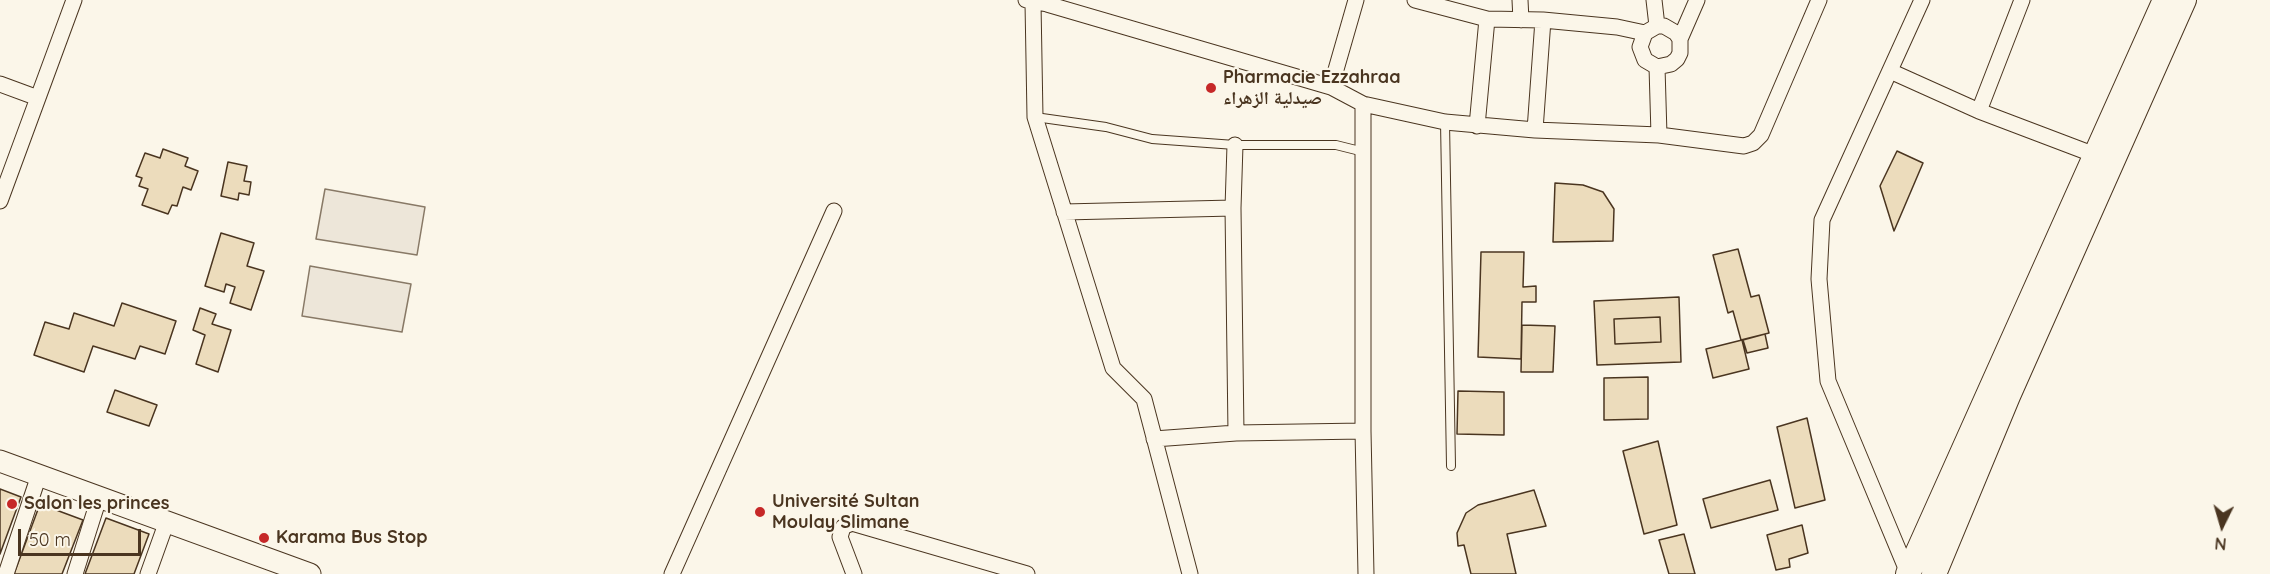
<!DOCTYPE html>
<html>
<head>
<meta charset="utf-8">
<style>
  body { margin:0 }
  #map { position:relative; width:2270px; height:574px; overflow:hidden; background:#fbf6e9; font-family:Quicksand,sans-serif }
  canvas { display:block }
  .north { position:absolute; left:2192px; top:496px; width:60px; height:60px; -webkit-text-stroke:4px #fbf6e9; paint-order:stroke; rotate:185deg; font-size:16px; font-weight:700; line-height:24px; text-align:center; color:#4a3520 }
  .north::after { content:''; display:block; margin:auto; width:21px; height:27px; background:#4a3520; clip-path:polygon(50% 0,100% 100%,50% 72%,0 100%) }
  .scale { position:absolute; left:18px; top:529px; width:123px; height:27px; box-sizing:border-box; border:3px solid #4a3520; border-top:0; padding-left:8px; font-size:18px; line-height:21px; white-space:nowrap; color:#4a3520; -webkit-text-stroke:4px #fbf6e9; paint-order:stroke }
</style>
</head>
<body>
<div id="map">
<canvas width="2270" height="574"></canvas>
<div class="north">N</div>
<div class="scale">50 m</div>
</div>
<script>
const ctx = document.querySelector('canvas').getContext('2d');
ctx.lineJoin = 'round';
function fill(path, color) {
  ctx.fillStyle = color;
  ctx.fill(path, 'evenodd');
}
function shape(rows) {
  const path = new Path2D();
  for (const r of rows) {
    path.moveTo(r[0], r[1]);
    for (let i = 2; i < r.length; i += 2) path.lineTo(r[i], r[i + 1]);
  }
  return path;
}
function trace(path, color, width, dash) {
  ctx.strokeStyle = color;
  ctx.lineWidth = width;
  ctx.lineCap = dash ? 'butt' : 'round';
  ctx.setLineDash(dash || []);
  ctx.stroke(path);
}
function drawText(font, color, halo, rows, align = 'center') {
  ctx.font = font + ' Quicksand,"Noto Naskh Arabic",sans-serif';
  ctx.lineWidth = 4.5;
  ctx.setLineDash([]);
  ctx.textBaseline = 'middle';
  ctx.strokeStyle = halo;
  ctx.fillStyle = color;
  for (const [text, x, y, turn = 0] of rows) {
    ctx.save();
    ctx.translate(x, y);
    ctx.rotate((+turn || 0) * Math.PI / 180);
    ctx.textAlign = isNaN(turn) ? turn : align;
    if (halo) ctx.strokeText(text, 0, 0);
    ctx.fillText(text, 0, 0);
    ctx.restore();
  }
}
const green = shape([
  [325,189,425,207,417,255,316,239,325,189],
  [310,266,411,284,402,332,302,316,310,266]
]);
fill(green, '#ede6d9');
trace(green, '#887966', 1.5);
const building = shape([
  [163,149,188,158,185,166,198,171,191,190,183,187,177,206,172,205,168,214,142,205,148,189,139,186,142,178,136,176,145,153,160,158,163,149],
  [1897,151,1923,163,1894,231,1880,186,1897,151],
  [228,162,247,166,244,181,251,182,249,195,239,193,238,200,221,196,228,162],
  [1555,183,1583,185,1603,192,1614,209,1613,241,1553,242,1555,183],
  [221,233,254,243,247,266,264,271,251,310,230,303,235,287,226,284,224,292,205,286,221,233],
  [1738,249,1751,297,1759,295,1769,333,1741,340,1733,311,1728,313,1713,255,1738,249],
  [1481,252,1524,252,1523,287,1536,286,1536,302,1522,302,1521,359,1478,357,1481,252],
  [1679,297,1681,362,1597,365,1594,301,1679,297],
  [1660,317,1661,342,1615,344,1614,319,1660,317],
  [122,303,176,321,165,354,140,346,135,359,93,346,84,372,34,355,45,322,69,329,74,313,114,326,122,303],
  [200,308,216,314,212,324,231,330,218,372,196,364,205,335,193,330,200,308],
  [1660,317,1661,342,1615,344,1614,319,1660,317],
  [1522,325,1555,326,1553,372,1521,372,1522,325],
  [1765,334,1768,348,1747,353,1743,340,1765,334],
  [1742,340,1749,369,1713,378,1706,349,1742,340],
  [1648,377,1648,419,1604,420,1604,378,1648,377],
  [115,390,157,405,149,426,107,412,115,390],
  [1458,391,1504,392,1504,435,1457,434,1458,391],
  [1807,418,1825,500,1795,508,1777,427,1807,418],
  [1658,441,1677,525,1644,534,1623,451,1658,441],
  [1770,480,1778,510,1711,528,1703,499,1770,480],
  [0,489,21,497,0,554,0,489],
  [1534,490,1546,526,1507,534,1516,574,1471,574,1464,545,1458,546,1457,533,1466,513,1478,505,1534,490],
  [40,504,83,520,62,574,14,574,40,504],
  [106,518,149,534,134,574,85,574,106,518],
  [1802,525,1808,553,1789,559,1790,567,1776,570,1767,535,1802,525],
  [1684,534,1695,574,1669,574,1659,540,1684,534]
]);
fill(building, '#ecdcbc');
trace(building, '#4a3520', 1.5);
const lane = shape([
  [1035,117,1106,127,1152,139,1235,145,1336,145,1364,152],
  [1445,122,1451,466]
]);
const street = shape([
  [1026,0,1047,4,1331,87,1363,104,1445,122,1535,130,1659,135,1744,146,1753,143,1761,135,1819,0],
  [1415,0,1487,19,1543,20,1617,27,1645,33,1657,26,1664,26,1676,33,1680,39,1680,53,1677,59,1671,64,1657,67,1645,60,1640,47,1645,33],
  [1520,0,1521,20],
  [1654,0,1657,26],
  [1033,3,1035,117,1113,368,1144,399,1190,574],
  [1680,39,1697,0],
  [1657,67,1659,135],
  [1890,71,1979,111,2095,155],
  [0,84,38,98],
  [1331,87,1356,0],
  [1363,104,1363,431,1366,574],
  [1979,111,2022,0],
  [1477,126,1487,19],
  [1535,130,1543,20],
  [0,201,74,0],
  [1233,208,1236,433],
  [1064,212,1233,208,1235,145],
  [1154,439,1236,433,1363,431],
  [1908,573,1828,381,1819,279,1822,220,1922,0],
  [6,574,39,475],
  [75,574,99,498],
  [148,574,167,521],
  [672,574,834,211],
  [854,574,840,537,843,527,852,523,1027,574]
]);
const secondary = shape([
  [0,461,310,574]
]);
const primary = shape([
  [1908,574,2165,0],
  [1934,574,2008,396,2184,0]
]);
trace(lane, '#4a3520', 10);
trace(street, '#4a3520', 17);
trace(secondary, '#4a3520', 23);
trace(primary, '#4a3520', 26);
trace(lane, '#fbf6e9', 8);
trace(street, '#fbf6e9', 15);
trace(secondary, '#fbf6e9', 21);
trace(primary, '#fbf6e9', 24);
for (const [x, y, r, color] of [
  [1211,88,6,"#c62828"],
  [12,504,6,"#c62828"],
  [760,512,6,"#c62828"],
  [264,538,6,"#c62828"]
]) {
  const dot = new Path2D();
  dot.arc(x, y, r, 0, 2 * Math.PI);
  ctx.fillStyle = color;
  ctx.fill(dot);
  trace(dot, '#fbf6e9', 2);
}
drawText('bold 18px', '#4a3520', '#fbf6e9', [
  ["Pharmacie Ezzahraa",1223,78],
  ["صيدلية الزهراء",1223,99],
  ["Université Sultan",772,502],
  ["Moulay Slimane",772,523],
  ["Salon les princes",24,504],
  ["Karama Bus Stop",276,538]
], 'left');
</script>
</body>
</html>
